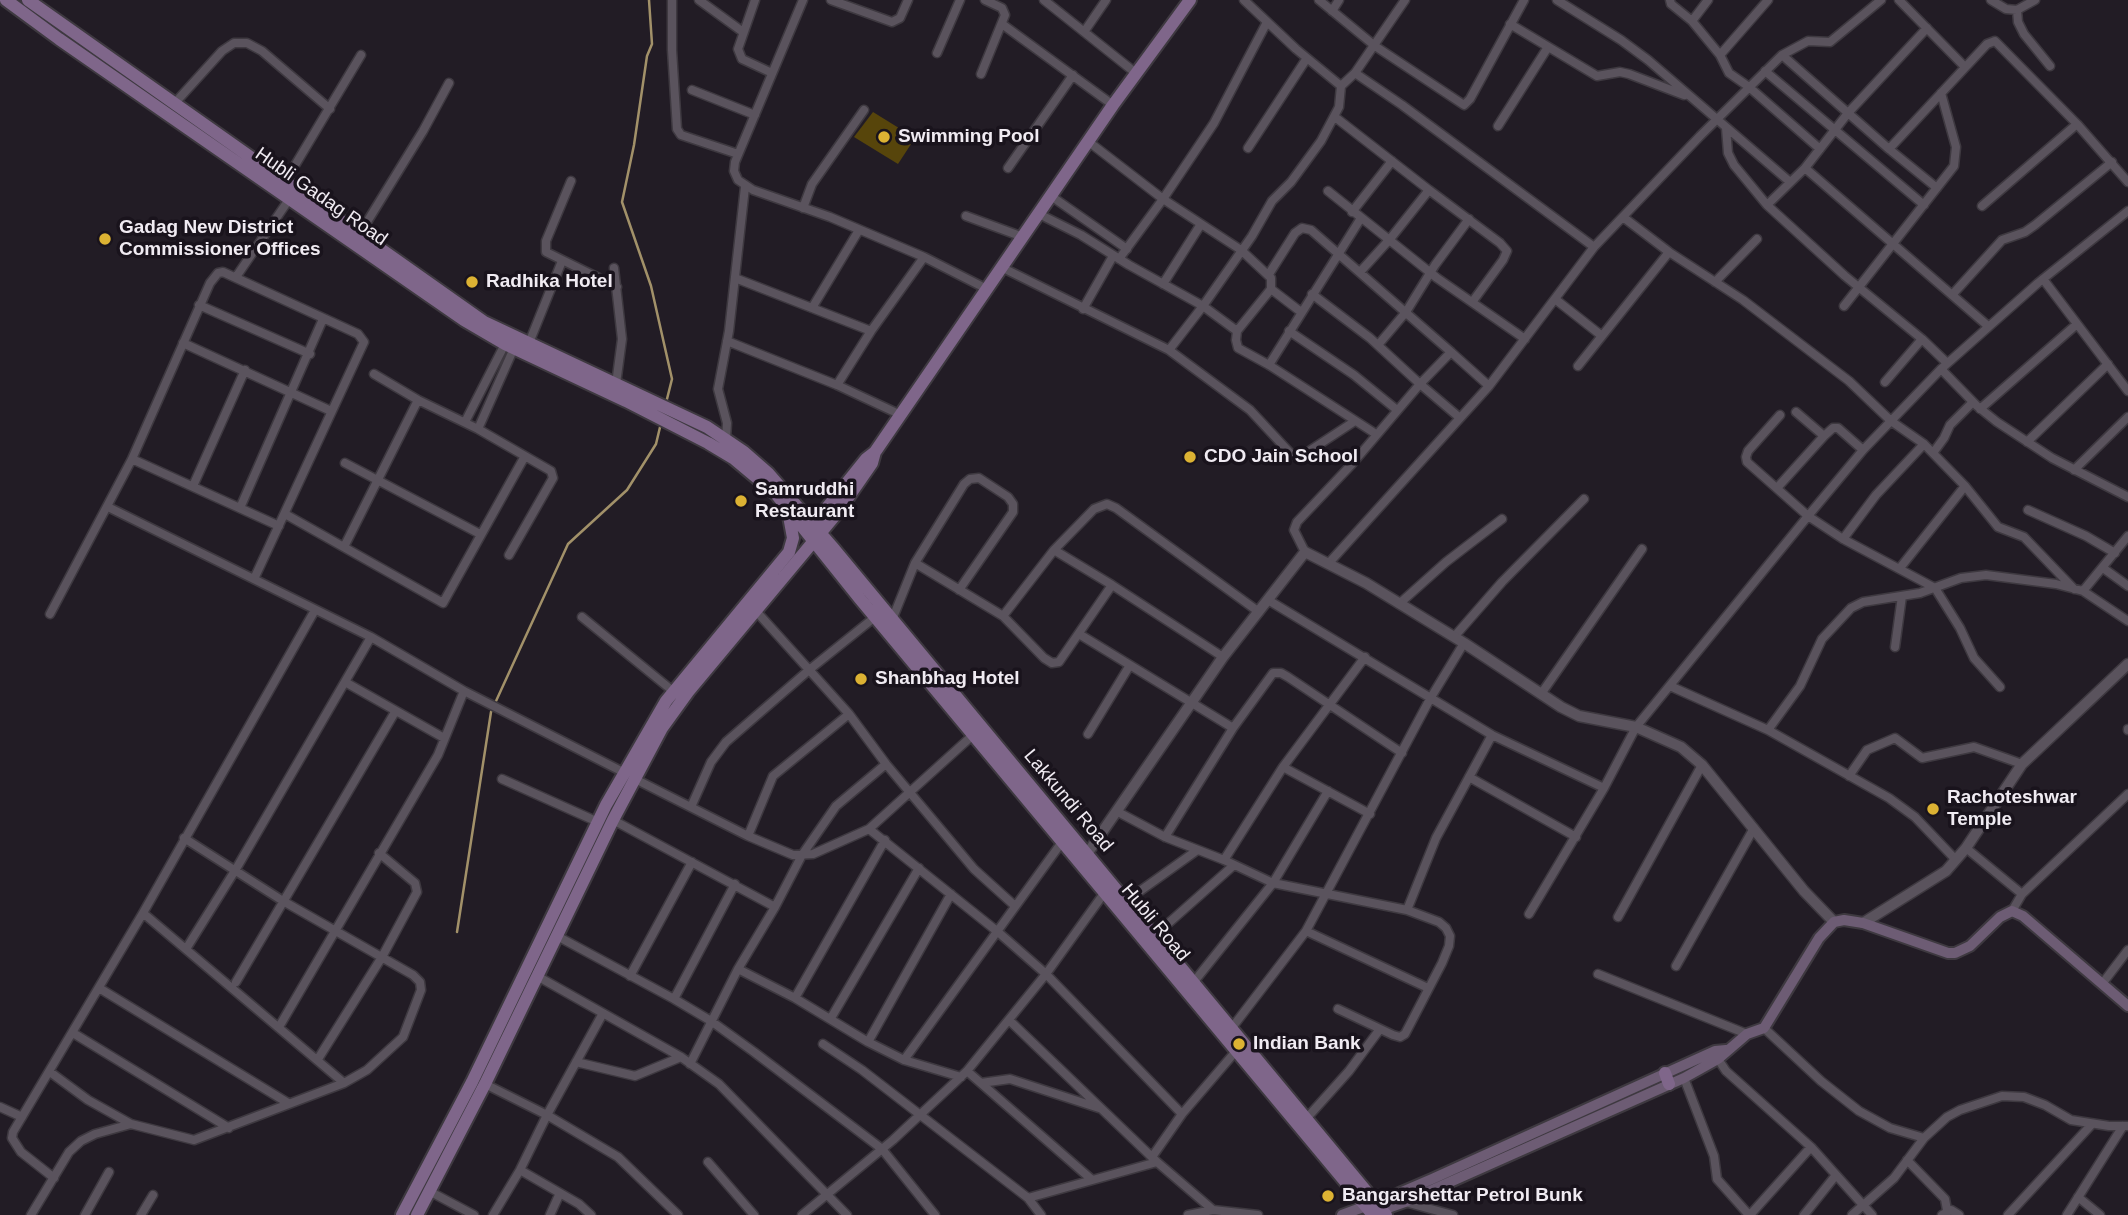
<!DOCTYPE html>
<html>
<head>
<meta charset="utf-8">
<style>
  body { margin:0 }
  canvas { display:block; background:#221c25 }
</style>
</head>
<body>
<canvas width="2128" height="1215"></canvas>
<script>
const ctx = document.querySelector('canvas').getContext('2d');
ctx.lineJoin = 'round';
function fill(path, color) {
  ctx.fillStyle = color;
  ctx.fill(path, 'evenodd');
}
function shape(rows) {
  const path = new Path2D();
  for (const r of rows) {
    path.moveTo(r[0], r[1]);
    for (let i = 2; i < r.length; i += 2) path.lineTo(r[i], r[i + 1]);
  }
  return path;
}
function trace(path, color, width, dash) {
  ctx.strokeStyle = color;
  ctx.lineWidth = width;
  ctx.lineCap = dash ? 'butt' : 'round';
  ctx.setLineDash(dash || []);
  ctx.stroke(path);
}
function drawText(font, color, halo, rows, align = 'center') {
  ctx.font = font + ' Helvetica,sans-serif';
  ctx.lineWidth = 7;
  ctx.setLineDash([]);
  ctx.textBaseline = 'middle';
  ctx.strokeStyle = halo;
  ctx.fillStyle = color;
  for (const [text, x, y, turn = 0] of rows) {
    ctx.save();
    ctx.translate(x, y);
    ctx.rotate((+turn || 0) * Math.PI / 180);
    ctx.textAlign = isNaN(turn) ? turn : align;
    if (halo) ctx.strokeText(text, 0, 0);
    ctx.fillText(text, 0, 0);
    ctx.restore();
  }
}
fill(shape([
  [873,112,915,138,898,164,854,137]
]), '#57450b');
trace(shape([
  [649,0,652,44,647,56,634,145,622,202,651,286,672,379,666,403],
  [457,932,491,712,568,544,627,490,656,444,661,423]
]), '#a29169', 2.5);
const minor = shape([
  [672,0,672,50,677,129,681,135,738,154],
  [699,0,743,32],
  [755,0,738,49,742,59,772,73],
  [803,0,735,162,734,171,738,180,753,190,830,217,924,257,987,289],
  [831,0,892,22,900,18,908,0],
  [1044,0,1137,74],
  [1319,0,1375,46,1464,105,1470,99,1524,0],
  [1557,0,1621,40,1648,60,1790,182],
  [1670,0,1671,4,1692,21,1720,55,1729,73,1749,87,1820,149],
  [1899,0,1965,67],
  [1991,0,2006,9,2017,10,2035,0],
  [2017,10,2018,22,2024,34,2050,66],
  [1332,11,1339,0],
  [1692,21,1708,0],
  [1267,22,1214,123,1163,199,1241,250,1271,278,1271,289,1237,331,1236,340,1238,348,1269,365,1376,434],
  [1002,24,1113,105],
  [1510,24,1597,76,1620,72,1629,74,1684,95],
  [1084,32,1106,0],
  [937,53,960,0],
  [1720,55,1768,0],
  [1782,55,1889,149,1937,188],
  [1765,71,1924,205],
  [1355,73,1402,105,1594,247],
  [981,74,1005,15,1002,8,985,0],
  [1341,86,1355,73,1405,0],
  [692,90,755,115],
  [174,104,222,51,234,43,247,43,262,51,330,109],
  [1335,117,1429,190],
  [1498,126,1548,47],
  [1726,128,1728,153,1734,165,1767,205,1845,276,1922,339,1947,363],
  [1089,142,1163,199,1119,259],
  [1248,148,1307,58],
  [1889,149,1987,44,1995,41,2077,124,2128,182],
  [1008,168,1073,75],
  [1805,168,1988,326],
  [571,181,546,241,546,252,617,287],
  [285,182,361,55],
  [1328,191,1437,278,1525,339],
  [1051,196,1127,249],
  [1767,205,1805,168,1848,113,1927,28],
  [1982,206,2077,124],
  [803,208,812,184,864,110],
  [1352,212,1392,161],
  [1039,214,1081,235,1129,265,1203,306,1252,236,1272,201,1291,182,1321,141,1339,107,1341,86,1296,49,1244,0],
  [966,216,1023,237],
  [1623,217,1669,252,1743,300,1849,381,1891,421,1924,444,1965,486,1998,527,2024,537,2074,589],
  [359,235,423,131,449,83],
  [1001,267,1169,350,1250,410,1292,455,1303,455,1355,421],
  [614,268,622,339,616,384],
  [1360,272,1390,239,1429,190,1500,243,1507,251,1503,260,1473,301],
  [1269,274,1295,233,1302,228,1311,230,1451,352,1420,384,1460,418],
  [236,277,290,198],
  [735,278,871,331],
  [2043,279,2128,391],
  [1715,282,1757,239],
  [1163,284,1201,224],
  [1271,289,1301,312],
  [1952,295,2002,240,2025,232,2035,225,2112,162],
  [1555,299,1602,336],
  [199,305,310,354],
  [1844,306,1954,166,1956,147,1941,93],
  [812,308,859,230],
  [1083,309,1113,256],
  [1289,331,1354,375,1397,410],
  [727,341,837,385,901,415],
  [183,343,331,411],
  [529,343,562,261],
  [1378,345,1406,312,1435,265,1469,219],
  [1169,350,1203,306,1237,331],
  [1451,352,1489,386],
  [1269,365,1361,218],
  [1578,366,1669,252],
  [1941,369,1977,406,1997,422,2052,458,2128,497],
  [374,374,418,400,478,429,551,471,553,478,509,555],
  [1885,382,1922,339],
  [837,385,871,331,924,257],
  [1980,409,2077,324],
  [1796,412,1824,436,1833,428,1838,428,1863,450],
  [465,422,505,344],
  [478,429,514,348],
  [726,439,727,423,718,389,729,331,745,187],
  [2027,442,2108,364],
  [1933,453,1944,438,1950,425,1973,402],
  [132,459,279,526],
  [345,463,480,534],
  [2074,470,2128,417],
  [193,486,245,370],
  [1777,488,1824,436],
  [108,507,371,637,464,691,625,773],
  [240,508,323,319],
  [2028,510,2086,536,2115,553],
  [285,514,443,603,525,456],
  [1843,539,1876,495,1924,444],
  [344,547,418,400],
  [1054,550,1112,585,1223,657],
  [1305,552,1294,530,1297,522,1352,464,1420,384,1370,338,1312,294],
  [915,563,1003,616,1054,550,1094,509,1107,504,1116,508,1259,612],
  [1328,564,1489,386,1594,247,1700,136,1782,55,1808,41,1830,42,1881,0],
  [1900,568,1965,486],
  [2103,568,2128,586],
  [2083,591,2128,536],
  [1268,600,1492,735,1604,788],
  [1399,604,1446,562,1502,519],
  [756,611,849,714,886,764,974,869,1015,906],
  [50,614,132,459,210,283,218,273,223,272,358,334,364,342,254,579],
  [1003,616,1044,658,1052,663,1059,662,1112,585],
  [582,617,674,692],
  [892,620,915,563,964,484,970,479,979,478,1008,497,1013,504,1013,512,959,590],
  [1079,634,1233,728],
  [1454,637,1502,582,1584,499],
  [1895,647,1902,596],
  [345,682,444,738],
  [1670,686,1768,730,1889,798,1915,817,1956,860],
  [2000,687,1974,658,1960,628,1935,588,1843,539,1808,516,1863,450,1941,369,2038,283,2128,211],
  [1541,694,1642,549],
  [2128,729,2128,730],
  [1768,730,1800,686,1822,639,1851,608,1863,602,1920,593,1961,578,1986,575,2056,584,2083,591,2128,621],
  [1088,734,1130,665],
  [1283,767,1370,814],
  [1849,776,1867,750,1895,738,1922,758,1974,747,2022,764],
  [1469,777,1576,837],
  [502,779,598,822],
  [635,779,748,836,793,855,813,854,869,829,998,932,1046,974,1182,1114],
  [691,807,711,762,726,742,809,670,875,617],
  [1118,812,1165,837,1224,860,1273,883,1407,910,1439,922,1446,928,1450,936,1449,946,1442,963,1405,1034,1400,1037,1393,1035,1338,1009],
  [613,820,775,907],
  [869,829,973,735],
  [748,836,773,776,849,714],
  [1165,837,1233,728,1273,673,1281,673,1288,677,1402,753],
  [1966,848,2022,894],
  [1224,860,1283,767,1365,657],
  [1126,901,1196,851],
  [1407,910,1436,838,1492,735],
  [2012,911,2022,894,2128,794],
  [143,913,344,1083],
  [1529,914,1604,788,1636,727,1808,516,1747,462,1746,457,1748,451,1780,415],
  [1618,917,1702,765],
  [1306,931,1428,988],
  [557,936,674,999,711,1021,754,1052,882,1149,935,1215],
  [1154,936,1234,865],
  [186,949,236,869,371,637],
  [1676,966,1754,828],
  [738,969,795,998,868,1042,904,1060,961,1077],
  [1598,974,1747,1034],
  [537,976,681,1057,719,1084,847,1215],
  [630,976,692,862],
  [236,982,395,712],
  [1193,983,1273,883,1328,791],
  [2102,984,2128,950],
  [99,988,288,1103],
  [795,998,885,840],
  [674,999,735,884],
  [831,1018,919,868],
  [1009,1020,1157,1162,1213,1210],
  [279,1027,438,755,464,691],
  [1764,1028,1821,1081,1859,1111,1890,1128,1924,1138,1947,1117,1960,1110,2002,1096,2024,1097,2045,1105,2071,1120,2109,1126,2128,1126],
  [1231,1029,1306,931,1430,699,1464,643],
  [73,1033,229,1128],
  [868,1042,951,894],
  [823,1044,862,1070,1028,1198,1041,1215],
  [318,1059,382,957,417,892,415,883,379,853],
  [1718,1059,1726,1071,1811,1147,1872,1215],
  [904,1060,1062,842],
  [576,1062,635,1076,681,1057],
  [690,1064,738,969,775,907,802,855,836,806,886,764],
  [967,1071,1091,1179],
  [50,1072,88,1100,131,1124,194,1140,344,1083,367,1070,403,1037,421,990,420,982,413,975,283,901,184,838],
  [1684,1078,1714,1156,1717,1179,1749,1215],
  [981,1083,1010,1079,1099,1108],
  [485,1084,547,1115,618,1157,678,1215],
  [0,1107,22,1117],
  [1306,1119,1349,1071,1380,1029],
  [1152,1157,1182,1114,1236,1051],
  [1907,1160,1945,1199,1947,1210],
  [708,1162,754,1215],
  [520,1170,579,1204,591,1215],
  [54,1178,21,1152,12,1138,13,1132,143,913,315,610],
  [429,1191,474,1215],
  [2078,1197,2100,1215],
  [1028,1198,1157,1162],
  [1405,1202,1453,1215],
  [31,1215,69,1152,81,1141,95,1134,131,1124],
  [85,1215,109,1172],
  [141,1215,153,1195],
  [493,1215,520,1170,547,1115,602,1015],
  [550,1215,560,1193],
  [802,1215,893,1140,967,1071,1046,974,1105,892],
  [1188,1215,1213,1210,1258,1215],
  [1750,1215,1811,1147],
  [1804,1215,1836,1175],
  [1852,1215,1894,1178,1924,1138],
  [1942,1215,1951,1210,1959,1215],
  [2008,1215,2092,1124],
  [2067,1215,2123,1126]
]);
const tertiary = shape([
  [1087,854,1223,657,1305,552,1366,583,1464,643,1561,707,1579,716,1636,727,1681,747,1702,765,1804,891,1834,922],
  [1863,923,1946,871,1966,848,2022,764,2128,664]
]);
const secondary = shape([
  [1376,1203,1432,1179,1715,1051,1726,1050],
  [1382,1210,1405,1202,1684,1078,1718,1059,1747,1034,1764,1028,1819,938,1834,922,1844,920,1863,923,1948,953,1955,953,1970,946,2000,917,2012,911,2023,916,2128,1006],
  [1342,1215,1366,1206]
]);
const primary = shape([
  [6,0,59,39,464,320,505,344,626,401,708,443,733,458,776,494,860,599,1373,1215],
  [28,0,484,322,707,427,744,452,768,473,835,550,1386,1215],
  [809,530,866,459,875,452,1113,105,1190,0],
  [1665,1073,1669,1084],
  [402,1215,472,1082,606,805,666,701,789,552,793,538,789,516],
  [417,1215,485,1084,613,820,662,728,688,692,838,512,872,463,875,452]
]);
trace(minor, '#3e3940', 11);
trace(tertiary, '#3e3940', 13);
trace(secondary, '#3e3940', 14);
trace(primary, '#3e3940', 16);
trace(minor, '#5a535d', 8);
trace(tertiary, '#5a535d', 10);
trace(secondary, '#6d5c74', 10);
trace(primary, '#7f668a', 12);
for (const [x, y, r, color] of [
  [884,137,7,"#dcb233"],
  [105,239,7,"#dcb233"],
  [472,282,7,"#dcb233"],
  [1190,457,7,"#dcb233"],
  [741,501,7,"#dcb233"],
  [861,679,7,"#dcb233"],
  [1933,809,7,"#dcb233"],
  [1239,1044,7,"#dcb233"],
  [1328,1196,7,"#dcb233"]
]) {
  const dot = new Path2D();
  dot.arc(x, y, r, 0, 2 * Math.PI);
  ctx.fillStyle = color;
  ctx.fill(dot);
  trace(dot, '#19131c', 2.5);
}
drawText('bold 19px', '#f0ebf2', '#19131c', [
  ["Swimming Pool",898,137],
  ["Gadag New District",119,228],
  ["Commissioner Offices",119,250],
  ["Radhika Hotel",486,282],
  ["CDO Jain School",1204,457],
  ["Samruddhi",755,490],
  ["Restaurant",755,512],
  ["Shanbhag Hotel",875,679],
  ["Rachoteshwar",1947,798],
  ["Temple",1947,820],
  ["Indian Bank",1253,1044],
  ["Bangarshettar Petrol Bunk",1342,1196]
], 'left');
drawText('19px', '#f0ebf2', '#19131c', [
  ["Hubli Gadag Road",321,197,35],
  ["Lakkundi Road",1068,801,50],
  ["Hubli Road",1155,923,50]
]);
</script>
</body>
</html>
